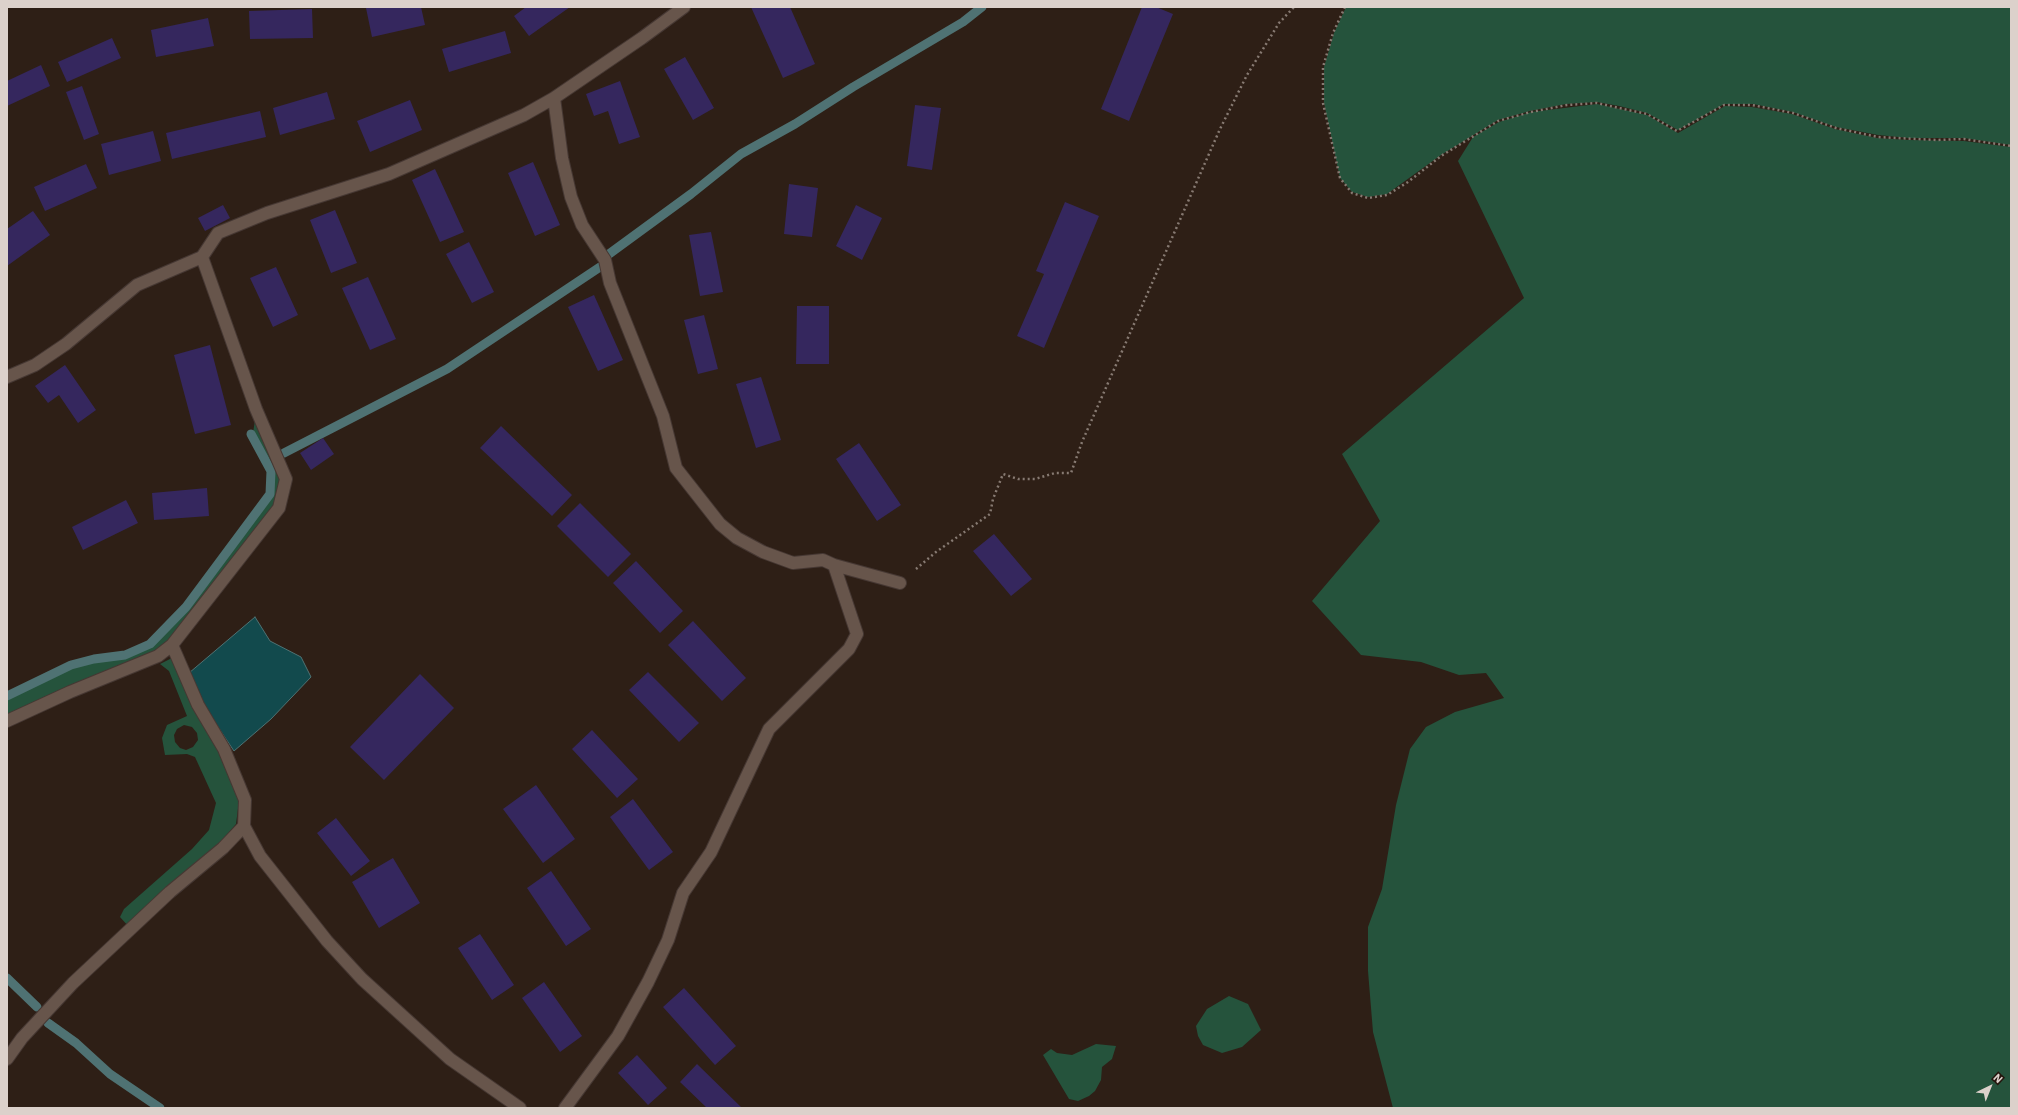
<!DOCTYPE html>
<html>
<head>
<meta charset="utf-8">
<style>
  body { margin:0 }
  #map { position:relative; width:2018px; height:1115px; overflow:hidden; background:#2e1f16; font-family:"IBM Plex Sans",sans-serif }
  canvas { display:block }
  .frame { position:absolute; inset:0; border:8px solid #dcd1cb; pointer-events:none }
  .north { position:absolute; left:1970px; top:1067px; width:40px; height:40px; -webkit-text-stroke:3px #24150d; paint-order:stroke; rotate:43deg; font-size:11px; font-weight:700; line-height:16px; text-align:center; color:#dcd1cb }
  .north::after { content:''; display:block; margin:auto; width:14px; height:18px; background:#dcd1cb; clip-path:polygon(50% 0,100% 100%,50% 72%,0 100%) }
</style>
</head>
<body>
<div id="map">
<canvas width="2018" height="1115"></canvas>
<div class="frame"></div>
<div class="north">N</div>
</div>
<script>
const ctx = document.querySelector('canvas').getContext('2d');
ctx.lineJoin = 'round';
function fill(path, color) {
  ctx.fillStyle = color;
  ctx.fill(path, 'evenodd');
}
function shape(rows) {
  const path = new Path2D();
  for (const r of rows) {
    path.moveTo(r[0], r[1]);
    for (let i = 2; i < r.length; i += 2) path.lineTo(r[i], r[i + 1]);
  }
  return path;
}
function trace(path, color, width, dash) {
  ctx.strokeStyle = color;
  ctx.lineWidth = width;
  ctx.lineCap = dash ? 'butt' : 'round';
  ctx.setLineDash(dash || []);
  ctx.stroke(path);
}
fill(shape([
  [1346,7,2011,7,2011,145,1964,138,1909,138,1878,135,1836,127,1793,112,1753,104,1724,104,1678,130,1647,113,1619,106,1597,102,1566,104,1530,111,1498,120,1441,155,1387,194,1368,197,1352,192,1340,178,1324,103,1324,67,1334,33],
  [1597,104,1647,115,1678,133,1725,106,1752,107,1792,114,1835,129,1877,138,1909,140,1964,141,2011,147,2011,1108,1393,1108,1373,1032,1368,971,1368,927,1382,889,1396,805,1410,749,1426,727,1455,712,1504,698,1486,673,1459,675,1421,662,1361,655,1312,601,1380,521,1342,454,1524,298,1458,161,1473,137,1499,122,1531,112],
  [255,420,281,480,274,506,169,641,155,652,7,716,7,699,72,668,94,662,125,658,152,646,188,609,272,495,274,470,253,433],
  [172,658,221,751,232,778,239,801,236,824,219,844,129,927,120,917,124,909,192,849,209,830,216,803,195,757,187,754,165,755,162,738,167,725,187,716,169,671,160,664],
  [184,725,192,727,197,733,198,740,193,747,186,750,180,748,175,742,174,735,177,729],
  [1229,996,1248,1004,1261,1030,1242,1047,1222,1053,1203,1045,1198,1036,1196,1026,1207,1009],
  [1096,1044,1116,1046,1112,1059,1102,1067,1101,1080,1095,1091,1089,1096,1078,1101,1069,1099,1043,1055,1051,1049,1057,1053,1072,1055]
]), '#25533c');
const water = shape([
  [255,617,270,641,301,657,311,677,271,719,234,751,200,700,189,673,255,617]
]);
fill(water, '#124a4d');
trace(water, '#4f7273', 1);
trace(shape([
  [609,254,691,194,741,154,795,124,853,87,963,22,982,7],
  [284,453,447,369,600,267],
  [7,696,71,665,94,659,125,655,150,644,186,607,270,494,271,471,251,434],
  [7,978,37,1007],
  [48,1023,76,1043,110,1074,160,1108]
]), '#4f7273', 9);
fill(shape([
  [369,7,421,7,425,25,372,37,366,8],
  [526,7,570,7,529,36,514,16],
  [751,7,790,7,815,64,783,78],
  [1142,7,1156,7,1173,14,1129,121,1101,109],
  [312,9,313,38,250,39,249,11],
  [208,18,214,46,156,57,151,30],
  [505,31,511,53,449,72,442,49],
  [112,38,121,58,67,82,58,62],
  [685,57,714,108,693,120,664,69],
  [41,65,50,86,7,106,7,81],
  [620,81,640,137,619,144,608,111,594,116,586,94],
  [82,86,99,134,84,140,66,92],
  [327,92,335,119,280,135,273,108],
  [410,100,422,130,370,152,357,121],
  [915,105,941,108,932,170,907,166],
  [260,111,266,137,172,159,166,133],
  [153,131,161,161,109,175,101,144],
  [533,162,560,225,535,236,508,173],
  [86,164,97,188,45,211,34,187],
  [435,169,464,232,440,242,412,180],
  [789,184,818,188,812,237,784,234],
  [1065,202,1099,216,1044,348,1017,336,1044,274,1036,271],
  [223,205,230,218,205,231,198,218],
  [856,205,882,218,862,260,836,246],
  [335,210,357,263,331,273,310,220],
  [33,211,50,235,7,266,7,229],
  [711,232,723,292,700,296,689,235],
  [469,242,494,292,472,303,446,254],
  [276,267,298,315,273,327,250,278],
  [368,277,396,339,370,350,342,288],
  [594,295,623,360,598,371,568,307],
  [797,306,829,306,829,364,796,364],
  [704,315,718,369,698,374,684,320],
  [210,345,231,425,195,434,174,355],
  [65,365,96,410,78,423,59,395,48,403,35,386],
  [761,377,781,440,756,448,736,384],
  [501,426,572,495,552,516,480,448],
  [323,438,334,454,311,470,300,453],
  [859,443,901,505,877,521,836,459],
  [207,488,209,516,154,520,152,493],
  [126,500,138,523,83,550,72,527],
  [580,503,631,554,608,577,557,526],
  [994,534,1032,579,1011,596,973,551],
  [636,561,683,611,660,633,613,583],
  [693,621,746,678,722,701,668,645],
  [648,672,699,723,679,742,629,690],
  [420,674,454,708,384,780,350,747],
  [592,730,638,779,617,798,572,749],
  [536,785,575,839,543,863,503,809],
  [633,799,673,852,649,870,610,817],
  [336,818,370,861,351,876,317,833],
  [393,858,420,903,379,928,352,882],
  [551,871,591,929,566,946,527,888],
  [480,934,514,985,492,1000,458,948],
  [544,982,582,1036,560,1052,522,998],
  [684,988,736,1046,715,1065,663,1007],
  [637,1055,667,1088,648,1105,618,1073],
  [697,1064,742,1108,707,1108,680,1082]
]), '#35275e');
const street = shape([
  [554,98,562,158,571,197,582,225,605,260,610,283,663,416,676,468,720,524,737,538,763,552,793,563,823,560,834,565,900,583],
  [7,377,35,365,66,344,137,285,202,257,218,233,267,213,389,174,524,115,554,98,642,38,684,7],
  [172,645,198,705,224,749,245,800,244,826,260,856,327,941,362,979,450,1059,520,1108],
  [7,721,70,692,158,656,172,645,279,508,286,479,256,409,202,257],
  [7,1059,22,1038,73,983,170,892,223,848,244,826],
  [565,1108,618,1036,648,982,668,940,683,893,711,852,769,729,849,649,857,634,834,565]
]);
trace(street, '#463833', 14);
trace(shape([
  [1345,7,1333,33,1323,67,1323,103,1340,178,1352,193,1368,198,1387,195,1408,182,1441,156,1498,121,1531,112,1567,105,1597,103,1619,108,1647,114,1677,131,1724,105,1752,105,1793,113,1836,128,1878,137,1936,140,1964,139,2011,146],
  [916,569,936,552,990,514,993,499,1003,474,1018,479,1035,479,1055,473,1071,473,1082,442,1220,129,1247,75,1279,23,1294,7]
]), '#877a72', 2.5, [2, 3]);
trace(street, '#67554b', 12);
</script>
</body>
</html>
